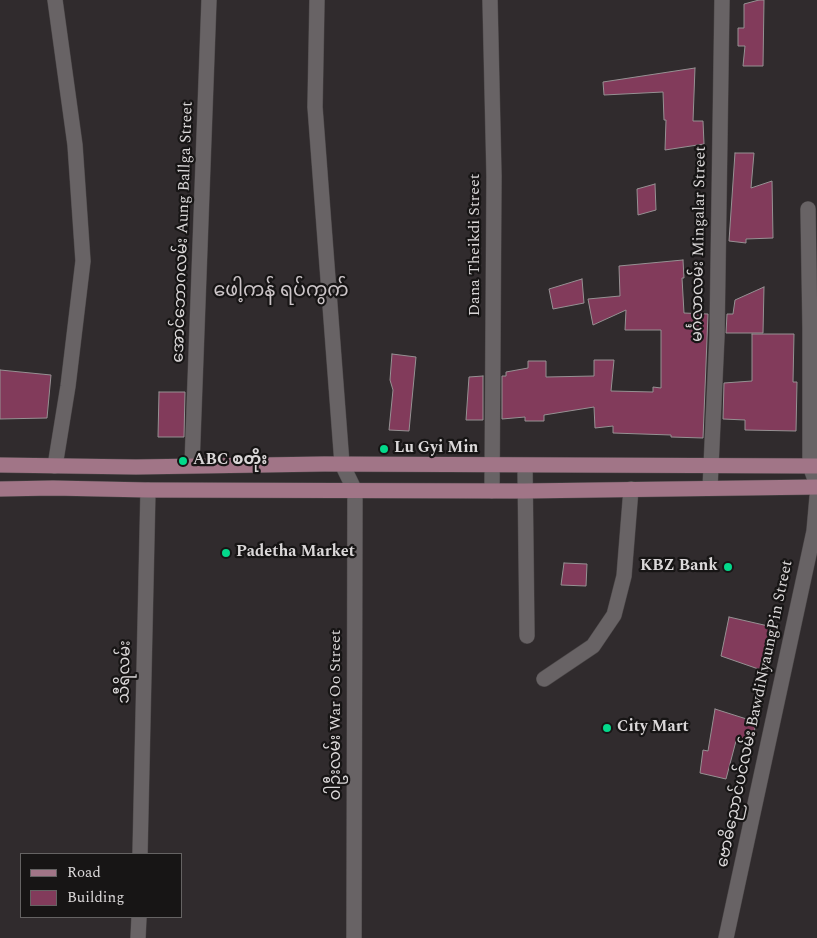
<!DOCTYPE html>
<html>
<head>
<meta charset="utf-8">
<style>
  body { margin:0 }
  #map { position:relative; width:817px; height:938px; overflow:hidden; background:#302b2d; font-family:Spectral,serif }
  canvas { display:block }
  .legend { position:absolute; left:20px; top:853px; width:162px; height:65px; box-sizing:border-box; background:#171515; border:1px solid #656363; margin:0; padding:6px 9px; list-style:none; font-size:15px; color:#dbd8d9 }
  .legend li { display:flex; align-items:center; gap:10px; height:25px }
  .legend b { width:25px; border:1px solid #656363 }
</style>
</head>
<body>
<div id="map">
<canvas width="817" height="938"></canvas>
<ul class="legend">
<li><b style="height:6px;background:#a17587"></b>Road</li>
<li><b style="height:14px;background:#823b5b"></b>Building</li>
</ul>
</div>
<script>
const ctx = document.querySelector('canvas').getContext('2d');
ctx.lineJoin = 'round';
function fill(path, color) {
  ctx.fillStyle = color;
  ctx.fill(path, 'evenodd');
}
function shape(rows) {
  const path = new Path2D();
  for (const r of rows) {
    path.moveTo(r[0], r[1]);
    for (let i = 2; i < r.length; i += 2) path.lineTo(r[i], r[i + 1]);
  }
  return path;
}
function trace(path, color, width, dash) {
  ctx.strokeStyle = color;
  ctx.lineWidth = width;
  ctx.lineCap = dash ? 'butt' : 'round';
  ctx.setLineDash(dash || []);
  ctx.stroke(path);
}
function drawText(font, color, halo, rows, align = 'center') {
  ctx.font = font + ' Spectral,"Noto Sans Myanmar",serif';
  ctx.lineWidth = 4.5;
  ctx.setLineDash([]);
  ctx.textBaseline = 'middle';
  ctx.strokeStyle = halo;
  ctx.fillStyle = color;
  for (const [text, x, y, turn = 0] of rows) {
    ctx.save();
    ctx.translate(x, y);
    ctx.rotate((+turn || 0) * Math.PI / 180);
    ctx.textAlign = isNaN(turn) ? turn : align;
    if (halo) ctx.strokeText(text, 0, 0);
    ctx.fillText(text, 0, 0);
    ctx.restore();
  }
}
const building = shape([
  [759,0,764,0,763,66,743,66,745,46,738,46,738,28,744,28,744,4,759,0],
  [695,68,693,121,703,121,704,144,665,150,666,120,664,120,663,92,604,95,603,82,695,68],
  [735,153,754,153,751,188,772,181,773,238,746,239,746,243,729,241,735,153],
  [655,184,656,210,638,215,637,189,655,184],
  [683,260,684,278,682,278,684,313,708,314,703,438,671,437,671,435,613,433,613,426,595,428,594,407,544,415,544,421,525,421,525,417,502,419,502,376,506,376,506,372,528,368,528,361,546,361,546,377,594,376,594,360,614,360,611,391,653,392,653,387,661,388,661,330,625,330,626,310,593,325,588,299,620,296,619,266,683,260],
  [582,279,584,303,553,309,549,289,582,279],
  [764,287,763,333,726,333,727,314,733,314,735,300,764,287],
  [752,334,794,334,793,382,797,382,796,431,745,430,745,420,723,419,724,383,752,381,752,334],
  [392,354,416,357,409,431,389,430,393,390,390,380,392,354],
  [0,370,51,375,47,418,0,419,0,370],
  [483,376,483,420,466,420,469,377,483,376],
  [159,392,185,392,184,437,158,437,159,392],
  [564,563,587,564,586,586,561,585,564,563],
  [729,617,777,628,767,672,721,656,729,617],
  [715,709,756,722,752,745,736,741,726,779,700,773,703,750,708,751,715,709]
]);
fill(building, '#823b5b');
trace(building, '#969193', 1);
const minor = shape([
  [55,0,75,145,83,261,68,386,55,466],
  [317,0,315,107,342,464,355,491,354,938],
  [490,0,494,176,492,491],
  [808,209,810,329],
  [817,329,810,329,810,466,817,485],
  [192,465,209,0],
  [525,466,527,636],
  [710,488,717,336,722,0],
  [544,679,593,646,614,615,624,576,631,489],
  [140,854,148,490],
  [138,938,139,917],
  [726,938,814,531,817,497]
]);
const major = shape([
  [0,465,136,467,324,464,817,466],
  [0,489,53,488,148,490,524,491,817,487]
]);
trace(minor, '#4b4748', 16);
trace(major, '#4b4748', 16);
trace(minor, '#686365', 15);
trace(major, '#a17587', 15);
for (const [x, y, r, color] of [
  [384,449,5,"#03d98b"],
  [183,461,5,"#03d98b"],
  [226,553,5,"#03d98b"],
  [728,567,5,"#03d98b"],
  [607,728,5,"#03d98b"]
]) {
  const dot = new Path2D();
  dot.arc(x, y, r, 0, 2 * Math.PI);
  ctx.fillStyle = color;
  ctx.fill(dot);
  trace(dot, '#171515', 2);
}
drawText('16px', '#dbd8d9', '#171515', [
  ["အောင်ဘောဂလမ်း Aung Ballga Street",184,232,-88],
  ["မင်္ဂလာလမ်း Mingalar Street",700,244,-89],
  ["Dana Theikdi Street",476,245,-90],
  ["သီရိလမ်း",126,672,-89],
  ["ဗောဓိညောင်ပင်လမ်း BawdiNyaungPin Street",756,714,-78],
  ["ဝါဦးလမ်း War Oo Street",337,715,-90]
]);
drawText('bold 16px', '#dbd8d9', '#171515', [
  ["Lu Gyi Min",394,449],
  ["ABC စတိုး",193,461],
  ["Padetha Market",236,553],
  ["KBZ Bank",718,567,"right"],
  ["City Mart",617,728]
], 'left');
drawText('19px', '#ccc5c8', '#171515', [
  ["ဖေါ့ကန် ရပ်ကွက်",281,292]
]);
</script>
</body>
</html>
